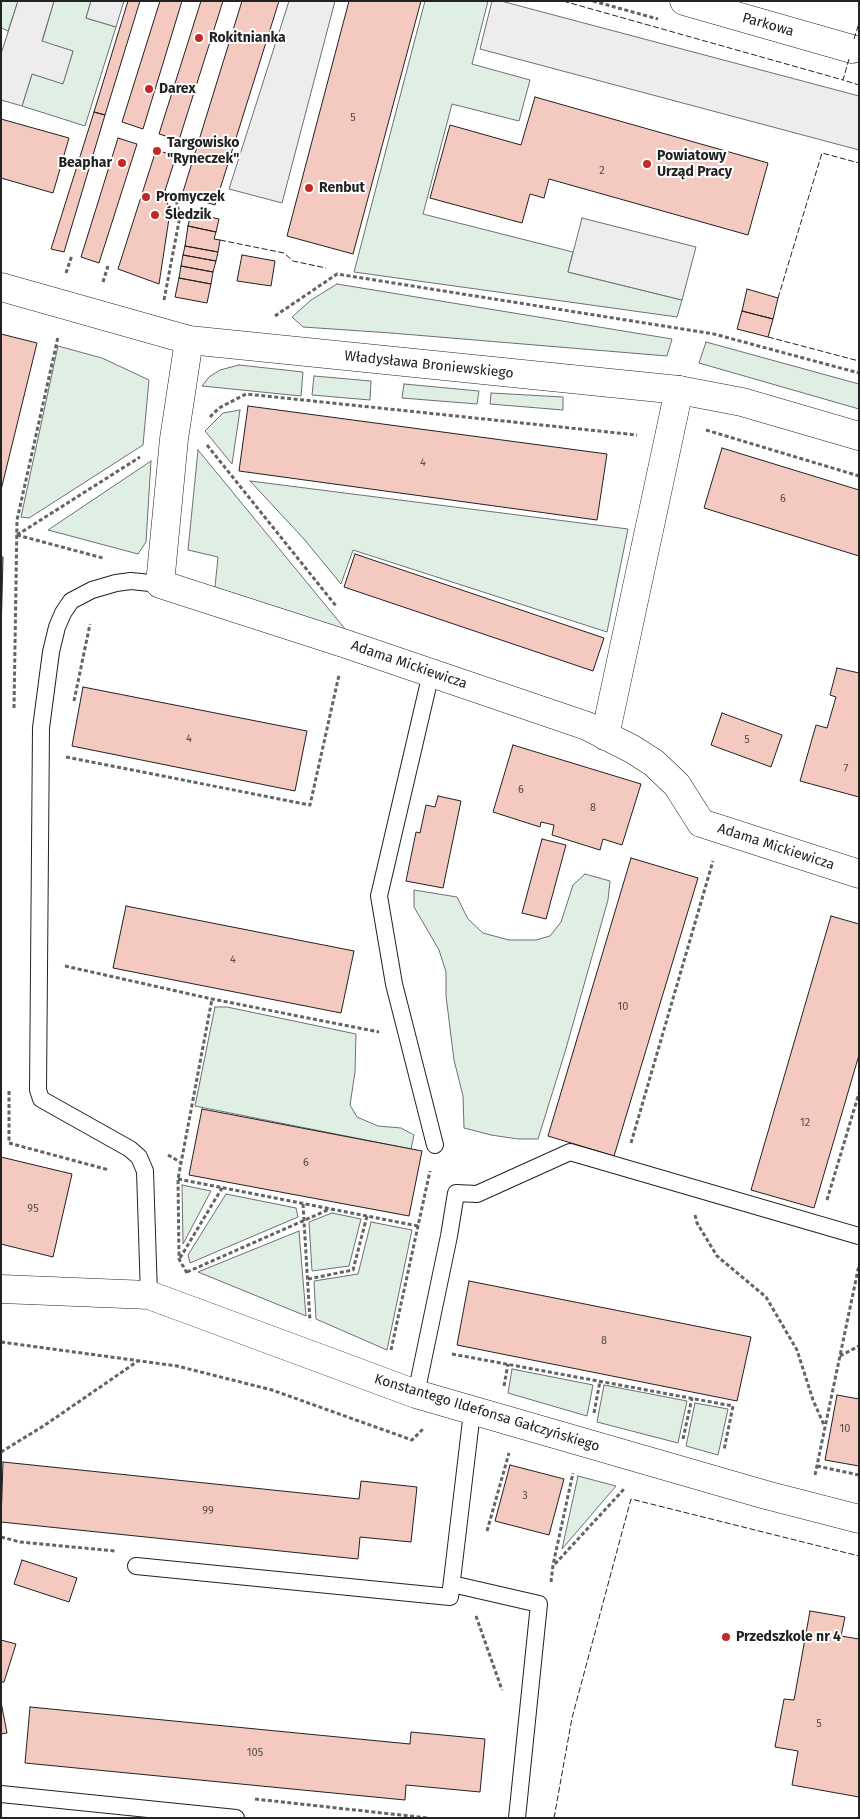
<!DOCTYPE html>
<html>
<head>
<meta charset="utf-8">
<style>
  body { margin:0 }
  #map { position:relative; width:860px; height:1819px; overflow:hidden; background:#fff; font-family:"Fira Sans",sans-serif }
  canvas { display:block }
  .frame { position:absolute; inset:0; border:2px solid #222; pointer-events:none }
</style>
</head>
<body>
<div id="map">
<canvas width="860" height="1819"></canvas>
<div class="frame"></div>
</div>
<script>
const ctx = document.querySelector('canvas').getContext('2d');
ctx.lineJoin = 'round';
function fill(path, color) {
  ctx.fillStyle = color;
  ctx.fill(path, 'evenodd');
}
function shape(rows) {
  const path = new Path2D();
  for (const r of rows) {
    path.moveTo(r[0], r[1]);
    for (let i = 2; i < r.length; i += 2) path.lineTo(r[i], r[i + 1]);
  }
  return path;
}
function trace(path, color, width, dash) {
  ctx.strokeStyle = color;
  ctx.lineWidth = width;
  ctx.lineCap = dash ? 'butt' : 'round';
  ctx.setLineDash(dash || []);
  ctx.stroke(path);
}
function drawText(font, color, halo, rows, align = 'center') {
  ctx.font = font + ' "Fira Sans",sans-serif';
  ctx.lineWidth = 4;
  ctx.setLineDash([]);
  ctx.textBaseline = 'middle';
  ctx.strokeStyle = halo;
  ctx.fillStyle = color;
  for (const [text, x, y, turn = 0] of rows) {
    ctx.save();
    ctx.translate(x, y);
    ctx.rotate((+turn || 0) * Math.PI / 180);
    ctx.textAlign = isNaN(turn) ? turn : align;
    if (halo) ctx.strokeText(text, 0, 0);
    ctx.fillText(text, 0, 0);
    ctx.restore();
  }
}
const green = shape([
  [1,1,18,1,8,31,1,28,1,1],
  [54,1,91,1,86,18,116,27,85,126,22,106,32,74,63,83,73,51,42,42,54,1],
  [425,1,488,1,472,64,530,80,519,121,452,104,423,214,573,252,568,272,682,300,677,317,354,272,425,1],
  [337,284,672,339,667,356,391,333,303,327,292,317,311,300,337,284],
  [706,342,859,384,859,409,699,363,706,342],
  [58,346,102,358,149,380,143,445,29,518,21,517,58,346],
  [239,365,303,372,301,396,202,386,209,377,220,370,239,365],
  [314,376,371,381,370,400,312,395,314,376],
  [404,384,479,391,477,404,402,398,404,384],
  [491,393,563,397,563,410,490,404,491,393],
  [240,410,232,464,205,431,223,413,240,410],
  [198,450,350,635,262,605,215,587,218,557,188,550,198,450],
  [151,461,146,542,138,554,48,530,151,461],
  [250,481,628,529,607,632,353,550,341,584,304,539,250,481],
  [585,874,610,881,608,900,565,1052,538,1139,518,1139,491,1135,464,1128,463,1096,454,1060,446,996,446,972,439,950,414,907,414,890,457,897,468,919,483,933,509,940,536,940,550,936,561,922,573,885,585,874],
  [215,1007,227,1007,356,1034,355,1072,350,1105,357,1117,378,1126,401,1128,414,1135,411,1149,195,1106,215,1007],
  [182,1185,211,1191,183,1244,182,1185],
  [226,1194,296,1208,298,1217,190,1263,188,1255,226,1194],
  [332,1213,361,1219,349,1266,312,1271,309,1222,332,1213],
  [371,1222,412,1230,387,1350,316,1319,314,1281,358,1274,371,1222],
  [299,1231,306,1316,198,1272,299,1231],
  [512,1369,593,1385,587,1416,508,1393,512,1369],
  [604,1385,687,1401,678,1443,597,1422,604,1385],
  [695,1403,728,1409,718,1455,686,1446,695,1403],
  [578,1476,616,1486,562,1549,578,1476]
]);
fill(green, '#e0efe3');
trace(green, '#6f6f6f', 1);
const parking = shape([
  [18,1,54,1,42,41,73,51,63,84,32,74,22,106,1,100,1,54,18,1],
  [91,1,124,1,116,27,86,18,91,1],
  [289,1,335,1,282,203,229,189,289,1],
  [492,1,501,1,859,96,859,150,480,49,492,1],
  [582,218,696,247,682,300,568,272,582,218]
]);
fill(parking, '#ededed');
trace(parking, '#6f6f6f', 1);
const building = shape([
  [128,1,140,1,105,115,94,112,128,1],
  [160,1,182,1,143,129,122,122,160,1],
  [201,1,223,1,179,140,159,134,201,1],
  [242,1,279,1,215,205,182,195,242,1],
  [349,1,421,1,353,254,287,236,349,1],
  [535,97,768,163,748,235,549,179,544,198,530,194,522,223,430,198,450,125,521,145,535,97],
  [94,112,105,115,64,252,51,249,94,112],
  [1,119,69,138,53,193,1,178,1,119],
  [118,138,137,144,99,263,81,257,118,138],
  [156,150,176,156,163,197,166,198,170,212,159,284,118,269,156,150],
  [191,213,219,219,216,232,188,226,191,213],
  [188,226,216,232,214,239,220,240,218,252,185,246,188,226],
  [185,246,218,252,216,261,183,255,185,246],
  [183,255,216,261,213,272,181,266,183,255],
  [242,255,275,261,271,286,237,281,242,255],
  [181,266,213,272,211,284,179,278,181,266],
  [179,278,211,284,207,303,175,297,179,278],
  [747,289,778,298,773,319,742,311,747,289],
  [742,311,773,319,768,337,737,329,742,311],
  [1,334,37,343,1,490,1,334],
  [248,406,607,454,597,520,239,471,248,406],
  [722,448,859,490,859,556,704,508,722,448],
  [355,554,604,638,593,671,344,587,355,554],
  [1,557,3,557,1,635,1,557],
  [837,668,859,673,859,797,800,781,816,725,827,728,836,697,830,695,837,668],
  [83,687,307,731,295,791,72,746,83,687],
  [722,713,782,735,771,767,711,745,722,713],
  [513,745,641,784,622,845,603,839,600,850,552,835,554,825,541,822,540,827,493,812,513,745],
  [438,796,461,801,443,888,406,881,416,832,420,833,426,805,435,807,438,796],
  [542,839,566,845,546,919,522,913,542,839],
  [631,858,698,878,614,1156,548,1136,631,858],
  [126,906,354,951,341,1013,113,968,126,906],
  [831,916,859,924,859,1055,814,1208,751,1190,831,916],
  [202,1109,422,1151,409,1216,189,1175,202,1109],
  [1,1157,72,1174,53,1257,1,1244,1,1157],
  [469,1281,751,1337,737,1401,457,1345,469,1281],
  [837,1395,859,1399,859,1466,825,1460,837,1395],
  [3,1462,359,1499,361,1481,417,1487,411,1542,360,1537,358,1559,1,1522,3,1462],
  [510,1465,564,1479,549,1535,495,1521,510,1465],
  [22,1560,77,1578,69,1602,14,1584,22,1560],
  [810,1611,845,1617,841,1636,859,1639,859,1797,792,1785,798,1751,775,1747,784,1699,794,1700,810,1611],
  [1,1640,16,1644,4,1682,1,1682,1,1640],
  [1,1702,7,1733,1,1734,1,1702],
  [30,1707,410,1744,411,1732,485,1739,480,1792,406,1785,405,1800,25,1763,30,1707]
]);
fill(building, '#f3c9c0');
trace(building, '#222', 1);
const lane = shape([
  [431,673,379,896,394,984,435,1145],
  [149,1295,145,1171,139,1157,130,1149,41,1099,38,1090,41,728,51,652,57,627,63,613,71,601,92,590,116,583,131,581,160,584],
  [416,1394,449,1236,456,1193,477,1194,570,1152,859,1236],
  [136,1566,450,1597,472,1412],
  [452,1584,539,1604,517,1818],
  [1,1794,236,1818]
]);
const street = shape([
  [684,1,852,49],
  [189,340,174,439,160,584,346,644,587,726,632,749,654,763,677,785,701,823,859,874],
  [605,736,679,390],
  [1,1289,149,1295,416,1394,766,1495,859,1519]
]);
const secondary = shape([
  [1,287,189,340,679,390,742,402,859,436]
]);
trace(lane, '#222', 18);
trace(street, '#222', 29);
trace(secondary, '#222', 29);
trace(shape([
  [593,1,658,19],
  [66,273,72,255],
  [103,282,108,266],
  [164,300,180,216,174,192],
  [275,316,337,274,714,334,859,373],
  [210,417,219,408,246,394,637,435],
  [706,430,859,476],
  [207,445,336,606],
  [17,535,140,457],
  [17,535,103,558],
  [74,701,90,624],
  [14,708,17,520,58,337],
  [66,757,310,805,339,675],
  [65,966,212,999,379,1032],
  [9,1091,9,1143,109,1170],
  [631,1143,713,861],
  [168,1155,180,1162],
  [178,1179,418,1226],
  [827,1200,859,1093],
  [303,1204,310,1321],
  [695,1215,697,1223,717,1256,766,1297,797,1350,813,1400,824,1425],
  [180,1258,222,1188],
  [187,1272,330,1209],
  [187,1273,179,1259,178,1179,212,999],
  [308,1279,353,1270,367,1216],
  [1,1342,177,1366,272,1390,412,1440,423,1429],
  [391,1350,430,1171],
  [452,1354,733,1406,724,1450],
  [840,1356,859,1346],
  [504,1386,508,1364],
  [594,1413,600,1381],
  [683,1439,692,1398],
  [1,1452,45,1425,138,1361],
  [817,1466,859,1475],
  [815,1475,859,1265],
  [487,1531,509,1453],
  [1,1537,20,1542,115,1551],
  [555,1564,625,1488],
  [551,1582,553,1565,573,1473],
  [476,1616,502,1690],
  [255,1799,428,1818]
]), '#646464', 3, [4, 2.5]);
trace(lane, '#fff', 16);
trace(street, '#fff', 28);
trace(secondary, '#fff', 28);
trace(shape([
  [563,1,843,80],
  [854,39,859,23],
  [849,59,843,80,859,85],
  [220,240,284,253,293,261,326,268],
  [778,298,822,153,859,163],
  [768,337,859,361],
  [554,1818,572,1718,631,1499,859,1556]
]), '#222', 1, [6, 2.5]);
for (const [x, y, r, color] of [
  [199,38,5,"#c62828"],
  [149,89,5,"#c62828"],
  [157,151,5,"#c62828"],
  [122,163,5,"#c62828"],
  [647,164,5,"#c62828"],
  [309,188,5,"#c62828"],
  [146,197,5,"#c62828"],
  [155,215,5,"#c62828"],
  [726,1637,5,"#c62828"]
]) {
  const dot = new Path2D();
  dot.arc(x, y, r, 0, 2 * Math.PI);
  ctx.fillStyle = color;
  ctx.fill(dot);
  trace(dot, '#fff', 2);
}
drawText('11px', '#564c4a', null, [
  ["5",353,118],
  ["2",602,171],
  ["4",423,463],
  ["6",783,499],
  ["4",189,739],
  ["5",747,740],
  ["7",846,769],
  ["6",521,790],
  ["8",593,808],
  ["4",233,960],
  ["10",623,1007],
  ["12",805,1123],
  ["6",306,1163],
  ["95",33,1209],
  ["8",604,1341],
  ["10",845,1429],
  ["3",525,1496],
  ["99",208,1511],
  ["5",819,1724],
  ["105",255,1753]
]);
drawText('14px', '#222', '#fff', [
  ["Parkowa",768,25,16],
  ["Władysława Broniewskiego",429,365,6],
  ["Adama Mickiewicza",409,665,19],
  ["Adama Mickiewicza",776,847,18],
  ["Konstantego Ildefonsa Gałczyńskiego",487,1413,17]
]);
drawText('bold 14px', '#222', '#fff', [
  ["Rokitnianka",209,38],
  ["Darex",159,89],
  ["Targowisko",167,143],
  ["\"Ryneczek\"",167,159],
  ["Powiatowy",657,156],
  ["Urząd Pracy",657,172],
  ["Beaphar",112,163,"right"],
  ["Renbut",319,188],
  ["Promyczek",156,197],
  ["Śledzik",165,215],
  ["Przedszkole nr 4",736,1637]
], 'left');
</script>
</body>
</html>
